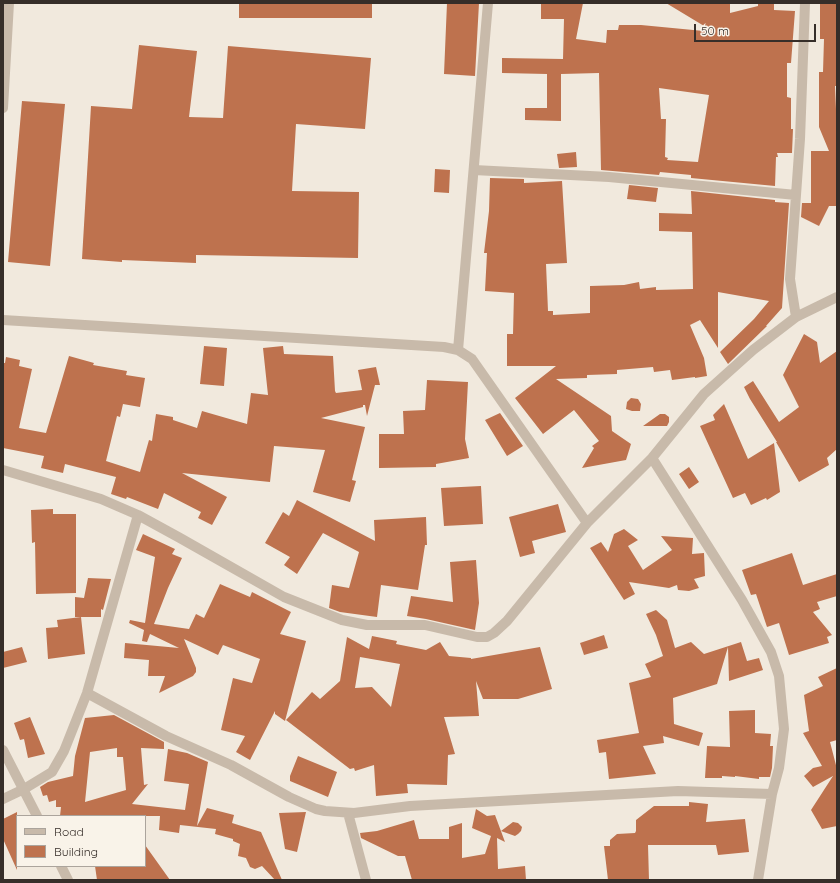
<!DOCTYPE html>
<html>
<head>
<meta charset="utf-8">
<style>
  body { margin:0 }
  #map { position:relative; width:840px; height:883px; overflow:hidden; background:#f1e9dd; font-family:Quicksand,sans-serif }
  canvas { display:block }
  .frame { position:absolute; inset:0; border:4px solid #362e29; pointer-events:none }
  .legend { position:absolute; left:16px; top:815px; width:130px; height:52px; box-sizing:border-box; background:#f9f3e9; border:1px solid #aba49c; margin:0; padding:5px 7px; list-style:none; font-size:12px; color:#362e29 }
  .legend li { display:flex; align-items:center; gap:8px; height:20px }
  .legend b { width:20px; border:1px solid #aba49c }
  .scale { position:absolute; left:694px; top:24px; width:122px; height:18px; box-sizing:border-box; border:2px solid #362e29; border-top:0; padding-left:5px; font-size:12px; line-height:14px; white-space:nowrap; color:#362e29; -webkit-text-stroke:3px #f9f3e9; paint-order:stroke }
</style>
</head>
<body>
<div id="map">
<canvas width="840" height="883"></canvas>
<div class="frame"></div>
<ul class="legend">
<li><b style="height:5px;background:#c8baaa"></b>Road</li>
<li><b style="height:11px;background:#be724e"></b>Building</li>
</ul>
<div class="scale">50 m</div>
</div>
<script>
const ctx = document.querySelector('canvas').getContext('2d');
ctx.lineJoin = 'round';
function fill(path, color) {
  ctx.fillStyle = color;
  ctx.fill(path, 'evenodd');
}
function shape(rows) {
  const path = new Path2D();
  for (const r of rows) {
    path.moveTo(r[0], r[1]);
    for (let i = 2; i < r.length; i += 2) path.lineTo(r[i], r[i + 1]);
  }
  return path;
}
function trace(path, color, width, dash) {
  ctx.strokeStyle = color;
  ctx.lineWidth = width;
  ctx.lineCap = dash ? 'butt' : 'round';
  ctx.setLineDash(dash || []);
  ctx.stroke(path);
}
fill(shape([
  [239,3,372,3,372,18,239,18],
  [447,3,479,3,475,76,444,74],
  [541,3,583,3,576,39,606,43,607,30,618,30,619,25,641,25,714,32,666,3,730,3,730,13,758,6,758,3,774,4,774,10,795,11,791,63,787,63,787,97,791,98,791,129,793,129,792,153,777,153,778,157,776,157,775,186,691,178,691,175,660,172,659,175,601,170,599,73,561,74,561,121,525,120,525,108,547,108,547,74,502,73,502,58,563,59,564,19,541,19],
  [659,88,709,95,698,162,667,160,668,158,665,157,666,119,661,119],
  [820,4,837,4,837,86,835,86,837,132,837,206,829,206,819,226,801,217,802,203,811,203,811,151,829,151,819,127,819,72,823,72,824,39,820,39],
  [139,45,197,51,189,117,223,118,228,46,371,58,365,129,296,124,292,191,359,192,358,258,196,255,196,263,122,260,122,262,82,259,91,106,132,109],
  [22,101,65,104,50,266,8,262],
  [576,152,577,167,559,168,557,154],
  [435,169,450,170,449,193,434,192],
  [490,178,524,179,524,183,562,181,567,263,546,264,548,311,553,311,553,315,590,313,590,286,624,285,639,282,640,289,656,287,656,290,693,289,692,232,659,231,659,213,692,214,691,191,775,200,775,202,789,203,782,308,766,326,767,326,728,364,720,352,754,319,769,301,718,292,718,348,700,320,690,325,704,358,707,376,695,378,695,377,672,380,670,370,654,372,653,367,617,370,617,374,587,375,587,378,556,379,611,416,612,431,631,444,626,460,582,468,594,448,592,446,599,441,574,410,543,434,515,398,556,366,507,366,507,334,513,334,514,293,485,291,487,253,484,253,489,211],
  [629,185,658,188,656,202,627,199],
  [804,334,817,342,820,363,837,351,837,449,827,458,829,465,799,482,776,442,777,442,750,399,744,387,753,381,779,422,799,407,783,375],
  [204,346,227,348,224,386,200,384],
  [283,346,284,354,333,356,335,391,336,393,362,390,358,370,376,367,380,385,375,385,367,416,365,405,363,405,363,407,321,418,365,427,352,480,356,481,350,502,313,492,325,450,274,446,270,482,182,473,227,497,212,525,198,518,201,512,164,493,158,509,127,497,126,499,111,494,116,477,65,464,63,473,41,468,44,456,3,448,3,363,5,363,6,357,20,360,19,366,32,369,19,428,46,433,69,356,94,363,93,365,127,371,126,375,145,378,140,407,123,404,120,417,117,416,106,461,140,472,149,440,152,441,156,414,173,417,173,420,197,428,202,411,247,424,251,393,268,395,263,348],
  [427,380,468,382,465,439,469,458,436,464,436,467,379,468,379,434,404,434,403,411,425,410],
  [631,398,638,399,641,404,640,411,632,411,626,409,627,402],
  [724,404,748,459,774,443,780,492,767,500,766,498,751,505,745,493,733,498,700,426,715,420,713,415],
  [500,413,523,446,507,456,485,420],
  [660,414,665,414,669,417,669,422,667,426,643,426],
  [689,467,699,482,689,489,679,474],
  [481,486,483,524,444,526,441,488],
  [297,500,375,541,374,520,426,517,427,545,425,545,418,590,381,585,377,617,340,612,329,608,332,585,349,588,359,552,323,533,297,574,284,565,290,557,265,543,283,512,289,516],
  [558,504,566,532,532,541,535,553,520,557,509,517],
  [53,509,53,514,76,514,76,593,36,594,35,542,32,543,31,510],
  [624,529,638,540,628,546,643,570,672,550,661,536,693,538,692,554,704,553,705,576,694,579,699,588,689,591,678,590,677,585,669,588,629,582,635,594,624,600,590,548,601,542,608,552,614,534],
  [143,534,175,549,172,554,182,558,168,588,154,624,189,629,196,614,204,618,220,584,250,597,252,592,291,612,280,634,306,641,285,721,275,714,275,711,250,760,236,752,245,736,221,730,233,678,252,683,260,659,223,645,218,655,184,639,196,668,196,672,193,676,159,693,165,676,148,676,149,660,124,658,125,643,179,648,150,634,147,642,142,641,144,630,129,623,130,620,145,623,155,557,136,550],
  [792,553,803,585,837,574,837,596,817,602,820,609,813,612,832,635,827,637,829,643,789,655,779,623,767,627,756,594,751,595,742,570],
  [476,560,479,603,475,630,426,619,407,616,411,596,453,602,450,562],
  [88,578,111,579,103,610,101,609,101,617,75,617,75,597,84,598],
  [656,610,667,620,675,648,691,642,704,654,741,642,747,661,759,658,763,670,729,681,728,647,717,684,673,698,674,724,703,733,699,746,663,736,664,743,643,746,656,774,609,779,606,752,599,753,597,740,639,733,629,683,651,677,645,664,663,656,656,635,646,614],
  [81,617,85,654,48,659,46,628,58,627,57,620],
  [604,635,608,648,584,655,580,643],
  [372,636,397,641,396,644,426,650,440,642,449,656,471,658,471,659,540,647,552,689,518,699,483,699,476,681,479,716,444,717,455,754,448,755,447,785,407,784,408,793,376,796,374,765,355,771,354,768,350,769,286,720,312,692,320,699,340,681,347,637,369,649],
  [360,657,400,664,391,707,372,687,355,688],
  [22,647,27,662,3,668,3,652],
  [837,668,837,740,830,742,837,769,837,826,822,829,811,810,833,776,813,787,804,776,813,768,822,766,803,733,809,731,804,695,823,686,818,677],
  [755,710,755,733,771,734,770,746,773,746,772,768,770,777,759,777,759,779,735,776,735,777,722,776,722,778,705,778,707,746,730,747,729,711],
  [114,715,164,742,164,749,141,748,144,785,148,784,132,804,185,810,189,784,164,781,168,749,187,753,208,762,197,826,207,808,234,815,232,823,261,832,282,880,275,880,262,866,255,869,250,867,246,858,238,856,240,844,233,841,233,839,215,834,216,829,180,825,179,833,159,830,160,816,60,816,61,807,56,807,56,800,49,802,47,795,43,796,40,787,48,782,73,776,75,756,85,718],
  [117,748,117,757,123,757,126,790,85,802,90,752],
  [30,717,45,754,28,758,24,739,20,740,14,723],
  [298,756,337,772,328,797,290,781,290,776],
  [689,802,708,804,706,822,745,819,749,852,718,855,716,845,648,845,649,880,608,880,604,846,610,846,610,840,617,834,635,833,636,831,636,820,654,806,689,806],
  [476,809,487,816,495,815,505,842,497,838,498,869,525,866,526,880,412,880,405,856,398,856,361,838,360,833,377,831,414,820,419,839,449,839,449,827,462,823,462,858,485,854,491,836,472,828],
  [17,812,17,870,3,839,3,819],
  [306,812,297,852,285,849,279,813],
  [513,822,518,823,522,827,521,831,518,834,515,836,501,831],
  [145,845,170,880,97,880,95,866,145,866]
]), '#be724e');
trace(shape([
  [3,108,9,3],
  [474,170,609,177,796,195],
  [796,317,790,279,800,139,805,3],
  [3,320,444,347,458,350,472,359,587,523],
  [458,350,488,3],
  [652,458,742,600,771,652,779,676,784,729,779,768,772,794,758,880],
  [3,470,101,499,138,515,180,538,284,597,342,620,367,625,425,625,477,637,487,637,494,633,507,621,587,523,652,458,704,394,753,350,796,317,837,297],
  [87,693,166,736,231,765,289,797,316,809,325,811,354,813,410,806,678,791,772,794],
  [3,799,24,789,52,772,64,751,87,693,138,515],
  [348,813,366,880]
]), '#c8baaa', 10);
trace(shape([
  [3,750,37,816],
  [61,866,68,880]
]), '#c8baaa', 10);
</script>
</body>
</html>
